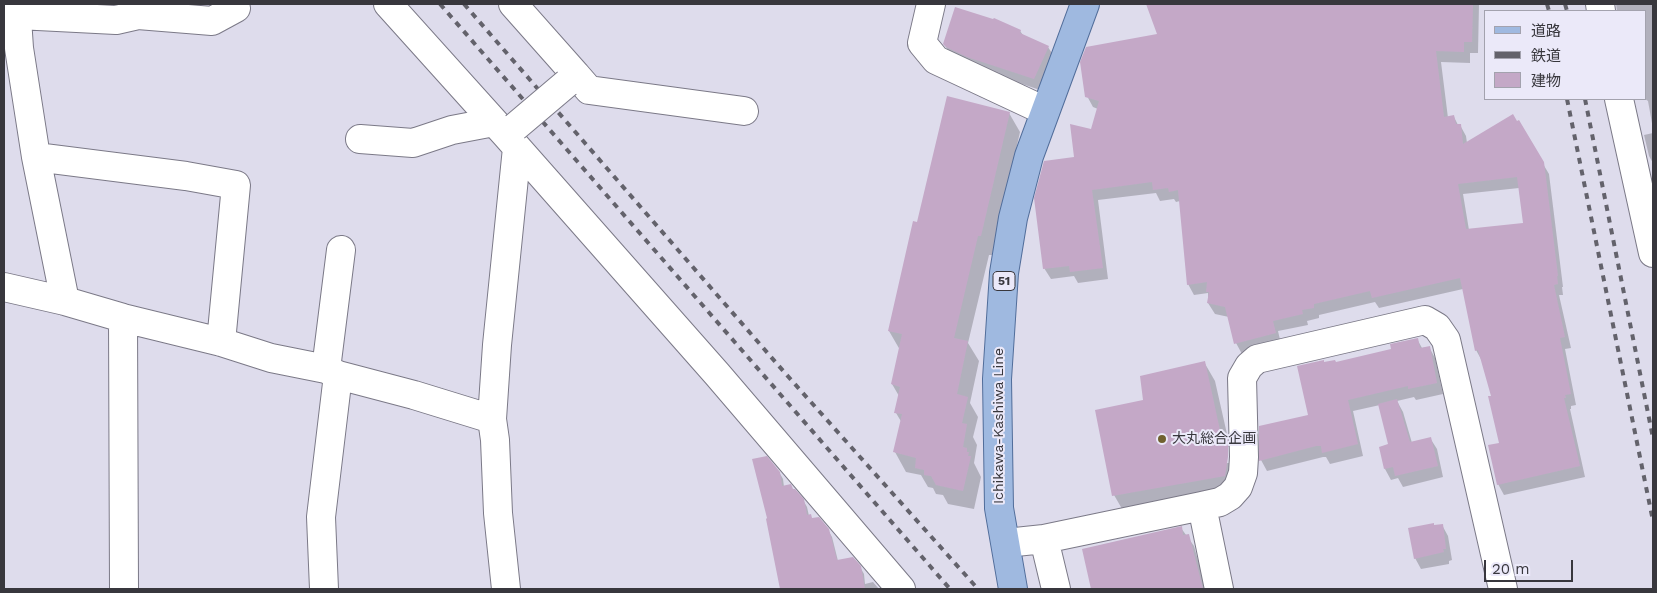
<!DOCTYPE html>
<html>
<head>
<meta charset="utf-8">
<style>
  body { margin:0 }
  #map { position:relative; width:1657px; height:593px; overflow:hidden; background:#dedcec; font-family:"Work Sans","Noto Sans JP",sans-serif }
  canvas { display:block }
  .frame { position:absolute; inset:0; border:5px solid #38373d; pointer-events:none }
  .legend { position:absolute; left:1484px; top:10px; width:162px; height:90px; box-sizing:border-box; background:#ebe9f9; border:1px solid #a3a2ae; margin:0; padding:6px 9px; list-style:none; font-size:15px; color:#38373d }
  .legend li { display:flex; align-items:center; gap:10px; height:25px }
  .legend b { width:25px; border:1px solid #a3a2ae }
  .scale { position:absolute; left:1484px; top:560px; width:89px; height:22px; box-sizing:border-box; border:2px solid #38373d; border-top:0; padding-left:6px; font-size:15px; line-height:18px; white-space:nowrap; color:#38373d; -webkit-text-stroke:4px #ebe9f9; paint-order:stroke }
</style>
</head>
<body>
<div id="map">
<canvas width="1657" height="593"></canvas>
<div class="frame"></div>
<ul class="legend">
<li><b style="height:6px;background:#9fb9e0"></b>道路</li>
<li><b style="height:6px;background:#63626b"></b>鉄道</li>
<li><b style="height:14px;background:#c4a8c7"></b>建物</li>
</ul>
<div class="scale">20 m</div>
</div>
<script>
const ctx = document.querySelector('canvas').getContext('2d');
ctx.lineJoin = 'round';
function fill(path, color) {
  ctx.fillStyle = color;
  ctx.fill(path, 'evenodd');
}
function shape(rows) {
  const path = new Path2D();
  for (const r of rows) {
    path.moveTo(r[0], r[1]);
    for (let i = 2; i < r.length; i += 2) path.lineTo(r[i], r[i + 1]);
  }
  return path;
}
function trace(path, color, width, dash) {
  ctx.strokeStyle = color;
  ctx.lineWidth = width;
  ctx.lineCap = dash ? 'butt' : 'round';
  ctx.setLineDash(dash || []);
  ctx.stroke(path);
}
function drawText(font, color, halo, rows, align = 'center') {
  ctx.font = font + ' "Work Sans","Noto Sans JP",sans-serif';
  ctx.lineWidth = 4;
  ctx.setLineDash([]);
  ctx.textBaseline = 'middle';
  ctx.strokeStyle = halo;
  ctx.fillStyle = color;
  for (const [text, x, y, turn = 0] of rows) {
    ctx.save();
    ctx.translate(x, y);
    ctx.rotate((+turn || 0) * Math.PI / 180);
    ctx.textAlign = isNaN(turn) ? turn : align;
    if (halo) ctx.strokeText(text, 0, 0);
    ctx.fillText(text, 0, 0);
    ctx.restore();
  }
}
fill(shape([
  [1150,4,1479,4,1478,53,1470,53,1470,63,1441,62,1448,118,1454,117,1458,125,1460,125,1466,136,1467,143,1518,122,1549,174,1563,287,1562,287,1563,295,1559,295,1571,348,1565,349,1576,405,1571,406,1571,409,1570,409,1585,477,1504,495,1498,484,1500,444,1492,396,1482,361,1476,350,1463,289,1379,308,1375,302,1319,315,1319,318,1307,321,1308,325,1278,331,1281,344,1242,354,1236,343,1229,317,1215,314,1208,303,1208,293,1194,295,1188,284,1180,201,1176,202,1174,199,1160,201,1156,193,1098,200,1108,279,1078,283,1074,276,1051,279,1044,268,1075,158,1092,130,1098,109,1093,107,1087,96,1159,35,1148,5],
  [1519,188,1524,224,1469,230,1463,194],
  [1616,4,1653,4,1653,129,1648,101,1645,99,1646,11,1617,11],
  [1020,31,1023,35,1048,47,1055,58,1040,90,975,68,951,55,944,44],
  [1009,113,1020,132,992,255,989,255,968,343,979,361,970,403,978,417,973,437,977,445,974,463,981,477,974,509,948,504,943,495,936,494,933,488,928,487,921,475,906,472,895,452,902,423,896,413,899,396,892,384,900,350,889,331,918,224],
  [1653,133,1653,163,1649,156,1644,135],
  [1417,339,1422,348,1429,347,1435,358,1443,394,1416,400,1414,397,1397,401,1403,412,1412,443,1430,438,1437,449,1443,477,1403,487,1398,478,1391,480,1385,469,1389,445,1380,405,1353,411,1363,456,1330,464,1326,457,1323,457,1267,471,1261,460,1310,416,1325,364,1336,363,1393,350],
  [1204,362,1215,381,1227,434,1238,454,1236,495,1125,514,1114,495,1145,401],
  [1227,445,1229,447,1230,463,1227,463],
  [779,472,783,479,784,487,793,491,803,500,807,507,809,516,828,530,832,537,838,561,860,567,864,574,865,584,873,582,879,589,781,589,767,520],
  [1442,525,1448,536,1452,560,1449,561,1449,564,1421,569,1415,558,1434,526],
  [1181,528,1194,546,1206,589,1092,589,1084,550]
]), '#0003');
fill(shape([
  [1146,4,1473,4,1472,42,1464,42,1464,52,1436,51,1444,117,1454,115,1456,124,1461,124,1463,144,1513,114,1517,121,1519,120,1544,162,1558,276,1557,276,1558,284,1554,285,1565,337,1560,338,1571,394,1565,395,1566,398,1564,398,1580,466,1497,485,1488,445,1499,443,1488,396,1491,396,1478,350,1475,351,1460,278,1372,298,1370,291,1314,304,1314,308,1302,310,1303,314,1273,321,1276,333,1234,344,1225,307,1207,303,1209,292,1206,292,1207,282,1187,285,1178,190,1169,192,1168,188,1153,190,1152,182,1092,190,1103,268,1070,272,1069,266,1043,269,1034,198,1044,161,1074,157,1070,124,1091,129,1099,101,1085,97,1080,62,1086,47,1157,34],
  [1517,177,1523,223,1466,229,1458,184],
  [955,7,993,19,994,18,1021,30,1020,33,1049,46,1034,79,967,57,946,47,943,44],
  [947,96,1010,112,981,236,978,236,954,338,968,341,957,394,968,397,962,423,967,424,963,447,967,448,967,452,969,452,968,456,971,456,963,491,936,485,931,476,924,475,924,470,915,468,916,458,893,452,902,414,894,413,900,387,891,384,902,334,888,331,913,221,917,222],
  [1418,338,1420,348,1430,346,1437,383,1408,389,1408,386,1348,400,1358,444,1322,453,1321,446,1316,446,1259,461,1259,426,1308,415,1297,366,1324,360,1324,362,1335,360,1336,362,1391,349,1390,344],
  [1205,361,1221,435,1228,434,1228,457,1225,476,1112,496,1095,410,1143,400,1140,376],
  [1397,399,1410,442,1431,437,1438,466,1395,476,1393,467,1384,469,1379,447,1388,444,1378,404],
  [767,456,780,472,782,486,791,484,793,489,795,489,804,499,807,515,811,514,812,518,819,517,829,529,837,560,853,557,861,566,865,589,780,589,766,519,767,518,752,459],
  [1434,523,1434,525,1443,524,1446,549,1443,549,1444,552,1414,559,1408,528],
  [1182,526,1183,535,1189,534,1203,589,1091,589,1082,549]
]), '#c4a8c7');
const minor = shape([
  [16,4,19,48,36,157,65,301],
  [388,4,506,135,717,374,901,589],
  [513,4,576,75,567,83],
  [931,4,922,43,936,60,1045,111],
  [1600,4,1601,11],
  [18,15,116,20,138,15,212,21,236,8],
  [576,75,589,90,744,111],
  [1619,99,1653,253],
  [360,139,413,143,452,130,494,122],
  [36,157,186,176,236,185,221,342],
  [4,287,65,301,123,318,221,342,271,358,326,369,338,375,414,395,492,419],
  [123,318,124,589],
  [326,369,341,250],
  [1202,506,1220,502,1230,496,1238,487,1243,473,1244,457,1242,378,1249,366,1257,359,1425,320,1437,327,1446,340,1503,589],
  [1044,539,1056,589],
  [1006,543,1044,539,1202,506,1219,589],
  [324,589,321,517,338,375],
  [506,589,498,513,495,440,492,419,497,345,517,148]
]);
const major = shape([
  [1013,589,999,508,997,379,1004,273,1013,218,1029,156,1085,4]
]);
trace(minor, '#7b7987', 30);
trace(major, '#516d9a', 30);
trace(minor, '#fff', 28);
trace(major, '#9fb9e0', 28);
trace(shape([
  [440,4,950,589],
  [464,4,785,373,978,589],
  [1547,4,1549,11],
  [1565,4,1567,11],
  [1567,99,1653,521],
  [1585,99,1653,438]
]), '#63626b', 4, [6, 6]);
const minorBridge = shape([
  [515,127,567,83]
]);
trace(minorBridge, '#7b7987', 30, []);
trace(minorBridge, '#fff', 28);
for (const [x, y, r, color] of [
  [1162,439,5,"#70612f"]
]) {
  const dot = new Path2D();
  dot.arc(x, y, r, 0, 2 * Math.PI);
  ctx.fillStyle = color;
  ctx.fill(dot);
  trace(dot, '#ebe9f9', 2);
}
for (const [x, y, w] of [
  [1004,281,22]
]) {
  const box = new Path2D();
  box.roundRect(x - w / 2, y - 9.5, w, 19, 4);
  ctx.fillStyle = '#ebe9f9';
  ctx.fill(box);
  trace(box, '#38373d', 1);
}
drawText('bold 12px', '#38373d', null, [
  ["51",1004,281]
]);
drawText('14px', '#38373d', '#ebe9f9', [
  ["Ichikawa-Kashiwa Line",999,426,-90]
]);
drawText('14px', '#38373d', '#ebe9f9', [
  ["大丸総合企画",1172,439]
], 'left');
</script>
</body>
</html>
